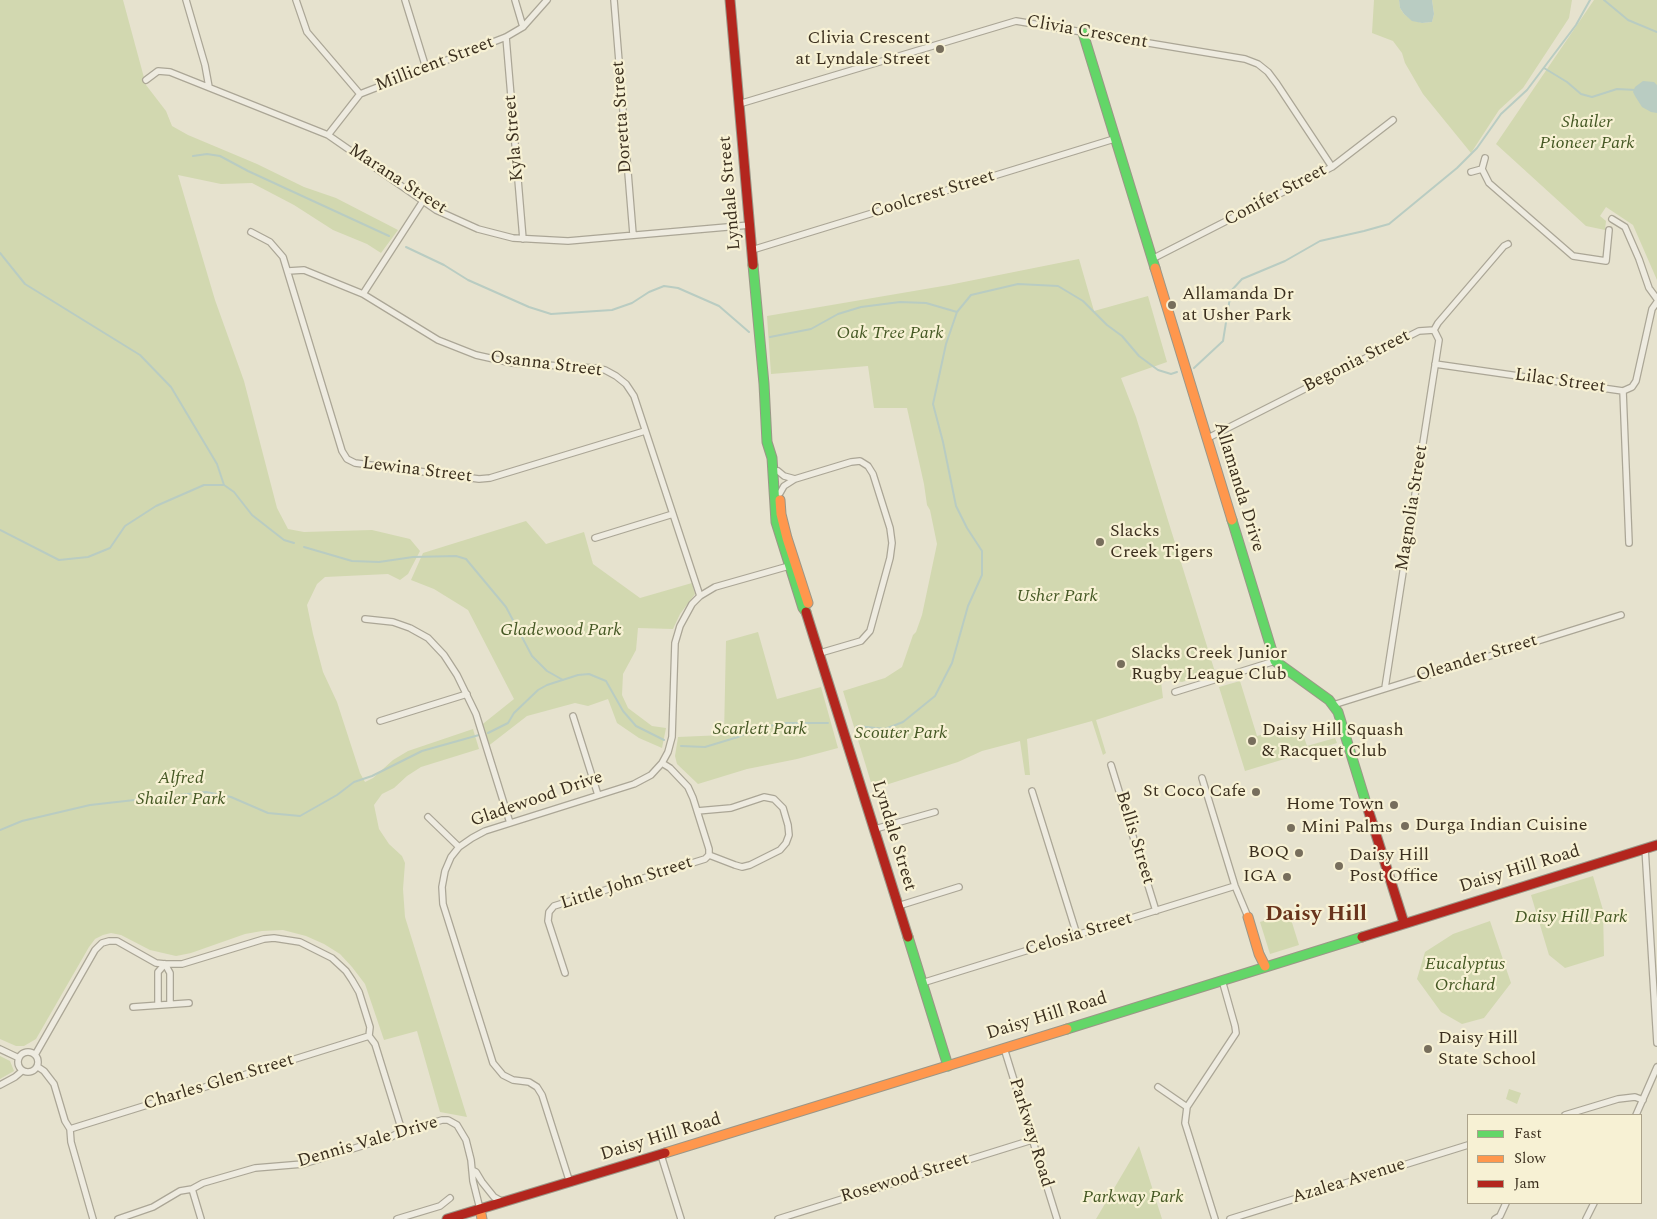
<!DOCTYPE html>
<html>
<head>
<meta charset="utf-8">
<style>
  body { margin:0 }
  #map { position:relative; width:1657px; height:1219px; overflow:hidden; background:#e6e2ce; font-family:Spectral,serif }
  canvas { display:block }
  .legend { position:absolute; left:1467px; top:1114px; width:175px; height:90px; box-sizing:border-box; background:#f7f1d4; border:1px solid #aca38b; margin:0; padding:6px 9px; list-style:none; font-size:15px; color:#3b2f1e }
  .legend li { display:flex; align-items:center; gap:10px; height:25px }
  .legend b { width:25px; border:1px solid #aca38b }
</style>
</head>
<body>
<div id="map">
<canvas width="1657" height="1219"></canvas>
<ul class="legend">
<li><b style="height:6px;background:#63d668"></b>Fast</li>
<li><b style="height:6px;background:#ff974d"></b>Slow</li>
<li><b style="height:6px;background:#b3261e"></b>Jam</li>
</ul>
</div>
<script>
const ctx = document.querySelector('canvas').getContext('2d');
ctx.lineJoin = 'round';
function fill(path, color) {
  ctx.fillStyle = color;
  ctx.fill(path, 'evenodd');
}
function shape(rows) {
  const path = new Path2D();
  for (const r of rows) {
    if (r.length === 3) {
      path.moveTo(r[0] + r[2], r[1]);
      path.arc(r[0], r[1], r[2], 0, 2 * Math.PI);
      continue;
    }
    path.moveTo(r[0], r[1]);
    for (let i = 2; i < r.length; i += 2) path.lineTo(r[i], r[i + 1]);
  }
  return path;
}
function trace(path, color, width, dash) {
  ctx.strokeStyle = color;
  ctx.lineWidth = width;
  ctx.lineCap = dash ? 'butt' : 'round';
  ctx.setLineDash(dash || []);
  ctx.stroke(path);
}
function drawText(font, color, halo, rows, align = 'center') {
  ctx.font = font + ' Spectral,serif';
  ctx.lineWidth = 4.5;
  ctx.setLineDash([]);
  ctx.textBaseline = 'middle';
  ctx.strokeStyle = halo;
  ctx.fillStyle = color;
  for (const [text, x, y, turn = 0] of rows) {
    ctx.save();
    ctx.translate(x, y);
    ctx.rotate((+turn || 0) * Math.PI / 180);
    ctx.textAlign = isNaN(turn) ? turn : align;
    if (halo) ctx.strokeText(text, 0, 0);
    ctx.fillText(text, 0, 0);
    ctx.restore();
  }
}
fill(shape([
  [0,0,123,0,146,85,166,111,172,126,188,135,257,164,304,187,336,198,398,230,381,253,367,244,333,230,294,205,252,183,221,184,178,175,215,300,244,381,277,508,288,529,304,532,372,530,410,539,420,551,408,574,400,580,388,574,325,577,317,584,307,605,313,634,323,672,337,702,360,773,365,782,373,778,393,760,408,751,473,729,479,749,421,767,407,776,394,788,382,794,374,805,379,829,389,844,402,856,405,863,403,889,405,917,467,1117,440,1112,417,1031,384,1040,365,984,352,967,340,954,324,944,306,936,283,930,262,931,245,934,191,953,176,956,150,950,121,935,111,933,103,935,95,939,89,947,36,1039,24,1046,16,1046,0,1039],
  [1374,0,1399,0,1400,8,1404,14,1412,20,1422,23,1432,22,1434,14,1432,0,1572,0,1569,18,1523,88,1499,110,1471,153,1423,94,1405,63,1402,53,1393,41,1372,33],
  [1594,0,1657,0,1657,280,1633,225,1606,207,1600,216,1606,221,1605,230,1586,226,1496,144],
  [1079,259,1094,311,1148,296,1167,362,1121,378,1136,417,1215,672,1182,682,1171,680,1161,682,1163,698,1096,720,1106,753,1103,755,1092,721,1027,739,1030,775,1025,775,1020,741,982,751,958,762,873,789,843,691,885,678,902,667,913,635,916,632,922,615,937,544,930,510,927,505,924,484,907,408,874,408,868,366,771,374,767,316,949,285],
  [526,521,546,544,584,532,593,564,640,598,692,583,695,594,680,614,673,629,638,628,636,650,623,674,622,695,628,708,652,726,666,728,662,748,639,738,617,723,608,699,588,706,575,703,527,716,487,747,479,727,514,699,468,610,434,589,411,580,423,553],
  [758,632,777,699,821,687,838,748,797,759,747,769,698,784,677,764,675,756,678,737,724,735,726,641],
  [1240,681,1257,736,1277,730,1279,738,1302,731,1307,746,1335,738,1337,743,1245,771,1219,687],
  [1593,876,1603,910,1604,956,1565,968,1549,955,1531,895],
  [1289,913,1299,945,1270,954,1260,922],
  [1490,921,1511,983,1484,1018,1462,1024,1441,1012,1417,979,1425,952,1453,934],
  [0,1056,10,1061,14,1071,0,1079],
  [1509,1089,1521,1093,1517,1104,1506,1099],
  [1139,1146,1162,1219,1096,1219]
]), '#d2d8b0');
fill(shape([
  [1399,0,1432,0,1434,14,1432,22,1422,23,1412,21,1404,14,1400,8],
  [1643,81,1654,82,1657,85,1657,113,1651,112,1642,107,1635,96,1633,92,1635,87]
]), '#b9ccc2');
trace(shape([
  [1604,0,1628,20,1657,32],
  [1544,68,1567,82,1581,94,1592,97,1617,89,1636,90],
  [193,156,207,154,220,156,248,171,389,236],
  [406,247,444,265,468,280,529,307,551,314,612,310,632,303,649,292,664,286,678,288,719,306,749,332],
  [0,253,25,284,140,355,171,387,217,464,224,485],
  [770,337,811,329,838,314,861,307,900,302,926,303,957,312],
  [1194,368,1223,341,1231,291,1242,279,1285,261,1320,241,1364,231,1389,224,1457,168,1477,148,1501,114,1527,90,1576,25,1590,0],
  [0,530,59,560,88,557,110,548,125,526,156,506,204,485,224,485,234,492,252,515,284,540,294,543],
  [304,547,352,561,379,562,413,557,456,556,466,559,506,607,532,656,547,671,563,680],
  [857,726,885,729,903,722,935,696,952,663,968,606,982,575,982,551,967,528,956,506,943,442,933,404,946,344,957,312,971,295,1018,284,1058,286,1083,301,1107,325,1122,336,1139,356,1158,370,1171,374,1177,372],
  [488,733,508,723,514,713,538,690,547,685,578,675,589,674,606,681,623,711,636,726,664,740],
  [681,746,705,747,738,737,755,729,784,723,828,723],
  [0,830,22,821,90,805,206,792,231,797,268,813,300,816,337,795,354,782,372,776,422,751,479,735]
]), '#b9ccc2', 2);
const street = shape([
  [186,0,205,65,209,87],
  [296,0,307,32,360,94],
  [405,0,426,68],
  [515,0,523,27],
  [614,0,633,234],
  [506,37,523,239],
  [146,80,158,71,170,72,328,135,436,210,478,229,513,238,568,241,750,225],
  [739,104,1016,21,1245,59,1258,64,1268,72,1277,84,1332,167],
  [328,135,360,94,506,37,523,27,547,0],
  [1482,169,1489,183,1573,256,1606,261,1609,230],
  [1471,172,1482,169,1485,158],
  [1612,219,1625,227,1639,259,1649,288,1657,299],
  [251,232,270,242,283,257,342,451,347,459,355,463,479,479,490,478,645,431],
  [752,250,1114,139],
  [1152,259,1332,167,1393,120],
  [288,271,304,270,363,294,438,340,476,355,512,363,594,368,605,370,616,376,626,384,634,396,700,596],
  [363,294,423,201],
  [1435,364,1623,391],
  [1623,391,1629,543],
  [1623,391,1632,387,1636,381,1652,309,1657,302],
  [1206,439,1419,331,1434,330,1438,323,1504,246,1508,244],
  [778,471,784,476,795,479],
  [780,493,784,486,795,479,851,462,860,461,868,466,873,474,890,528,892,543,890,558,870,631,861,641,820,653],
  [595,538,673,514],
  [365,619,393,622,410,628,428,638,444,655,457,675,476,714,510,823],
  [1385,688,1439,340,1434,330],
  [1175,692,1275,661],
  [1333,705,1621,615],
  [573,716,598,795],
  [380,721,467,694],
  [662,763,670,768,688,787,693,798,709,849,709,855],
  [1111,765,1156,911],
  [1202,778,1235,886,1248,917],
  [1032,791,1077,935],
  [697,811,731,808,764,797,774,799,783,808,788,825,789,835,786,843,780,850,750,865,742,867,735,865,709,855],
  [428,817,459,847],
  [875,829,935,812],
  [1645,848,1657,1043],
  [898,906,959,887],
  [565,973,548,921,549,912,554,906,705,859,709,855],
  [922,983,1235,886],
  [158,1004,158,972,165,964,170,973,170,1003],
  [133,1007,189,1003],
  [1004,1048,1057,1219],
  [0,1049,19,1058],
  [28,1062,10],
  [35,1055,95,950,102,943,109,941,117,941,156,963,165,964,182,964,264,939,274,938,300,942,332,958,346,971,352,980,359,992,370,1027,369,1036,375,1044,402,1131],
  [38,1067,44,1071,54,1084,65,1121,70,1129,71,1142,93,1219],
  [0,1085,15,1077,22,1071],
  [1158,1087,1187,1107],
  [1565,1115,1618,1099,1635,1097,1643,1100],
  [1636,1115,1657,1067],
  [70,1129,369,1036],
  [661,1155,681,1219],
  [472,1170,476,1172,482,1182,494,1197,503,1202],
  [570,1183,542,1095,537,1087,529,1082,513,1080,503,1075,493,1063,443,904,442,887,445,871,451,857,459,847,472,838,485,831,634,784,651,775,662,763,668,752,672,737,675,643,680,626,692,604,700,596,715,587,789,566],
  [192,1189,201,1219],
  [118,1219,153,1207,180,1191,192,1189,203,1183,255,1168,303,1164,391,1137,402,1131,416,1128,442,1120,448,1120,457,1125,466,1140,471,1160,473,1181,480,1209],
  [397,1219,440,1206,450,1198],
  [778,1219,1032,1140],
  [1215,1219,1185,1123,1187,1107,1236,1033,1235,1026,1222,980],
  [1230,1219,1468,1145],
  [1495,1219,1500,1216,1506,1203],
  [1586,1219,1594,1203]
]);
const fast = shape([
  [1083,33,1155,268],
  [753,265,764,384,767,442,772,458,776,522,803,608,806,612],
  [1232,520,1275,661,1329,700,1338,712,1366,803],
  [908,937,948,1066],
  [1067,1029,1362,937]
]);
const slow = shape([
  [1155,268,1232,520],
  [780,500,781,514,787,538,808,603],
  [1248,917,1259,954,1265,966],
  [665,1153,1067,1029],
  [480,1209,482,1219]
]);
const jam = shape([
  [730,0,753,265],
  [806,612,908,937],
  [1366,803,1404,923],
  [1362,937,1657,845],
  [447,1219,665,1153]
]);
trace(street, '#aba696', 8);
trace(fast, '#9b9687', 11);
trace(slow, '#9b9687', 11);
trace(jam, '#9b9687', 11);
trace(street, '#eeebe0', 5.5);
trace(fast, '#63d668', 9);
trace(slow, '#ff974d', 9);
trace(jam, '#b3261e', 9);
for (const [x, y, r, color] of [
  [940,49,5,"#776e5c"],
  [1172,305,5,"#776e5c"],
  [1100,542,5,"#776e5c"],
  [1121,664,5,"#776e5c"],
  [1252,741,5,"#776e5c"],
  [1256,792,5,"#776e5c"],
  [1394,805,5,"#776e5c"],
  [1405,826,5,"#776e5c"],
  [1291,828,5,"#776e5c"],
  [1299,853,5,"#776e5c"],
  [1339,866,5,"#776e5c"],
  [1287,877,5,"#776e5c"],
  [1428,1049,5,"#776e5c"]
]) {
  const dot = new Path2D();
  dot.arc(x, y, r, 0, 2 * Math.PI);
  ctx.fillStyle = color;
  ctx.fill(dot);
  trace(dot, '#f7f1d4', 2);
}
drawText('18px', '#3b2f1e', '#f7f1d4', [
  ["Clivia Crescent",1087,33,10],
  ["Millicent Street",435,65,-21],
  ["Doretta Street",623,117,-94],
  ["Kyla Street",515,138,-95],
  ["Marana Street",397,180,33],
  ["Lyndale Street",731,193,-95],
  ["Coolcrest Street",933,195,-17],
  ["Conifer Street",1276,196,-28],
  ["Begonia Street",1357,362,-27],
  ["Osanna Street",546,365,7],
  ["Lilac Street",1560,382,8],
  ["Lewina Street",417,471,7],
  ["Allamanda Drive",1238,487,73],
  ["Magnolia Street",1413,508,-81],
  ["Oleander Street",1477,659,-17],
  ["Gladewood Drive",537,800,-19],
  ["Lyndale Street",893,836,73],
  ["Bellis Street",1134,838,73],
  ["Daisy Hill Road",1520,870,-17],
  ["Little John Street",627,884,-18],
  ["Celosia Street",1079,935,-17],
  ["Daisy Hill Road",1047,1017,-17],
  ["Charles Glen Street",219,1083,-17],
  ["Parkway Road",1030,1133,73],
  ["Daisy Hill Road",661,1138,-17],
  ["Dennis Vale Drive",368,1143,-16],
  ["Rosewood Street",905,1179,-17],
  ["Azalea Avenue",1349,1182,-17]
]);
drawText('18px', '#3b2f1e', '#f7f1d4', [
  ["Clivia Crescent",930,39,"right"],
  ["at Lyndale Street",930,60,"right"],
  ["Allamanda Dr",1182,295],
  ["at Usher Park",1182,316],
  ["Slacks",1110,532],
  ["Creek Tigers",1110,553],
  ["Slacks Creek Junior",1131,654],
  ["Rugby League Club",1131,675],
  ["Daisy Hill Squash",1262,731],
  ["& Racquet Club",1262,752],
  ["St Coco Cafe",1246,792,"right"],
  ["Home Town",1384,805,"right"],
  ["Durga Indian Cuisine",1415,826],
  ["Mini Palms",1301,828],
  ["BOQ",1289,853,"right"],
  ["Daisy Hill",1349,856],
  ["Post Office",1349,877],
  ["IGA",1277,877,"right"],
  ["Daisy Hill",1438,1039],
  ["State School",1438,1060]
], 'left');
drawText('italic 18px', '#455824', '#f7f1d4', [
  ["Shailer",1587,123],
  ["Pioneer Park",1587,144],
  ["Oak Tree Park",890,334],
  ["Usher Park",1057,597],
  ["Gladewood Park",561,631],
  ["Scarlett Park",760,730],
  ["Scouter Park",901,734],
  ["Alfred",181,779],
  ["Shailer Park",181,800],
  ["Daisy Hill Park",1571,918],
  ["Eucalyptus",1465,965],
  ["Orchard",1465,986],
  ["Parkway Park",1133,1198]
]);
drawText('bold 22px', '#69341c', '#f7f1d4', [
  ["Daisy Hill",1316,916]
]);
</script>
</body>
</html>
